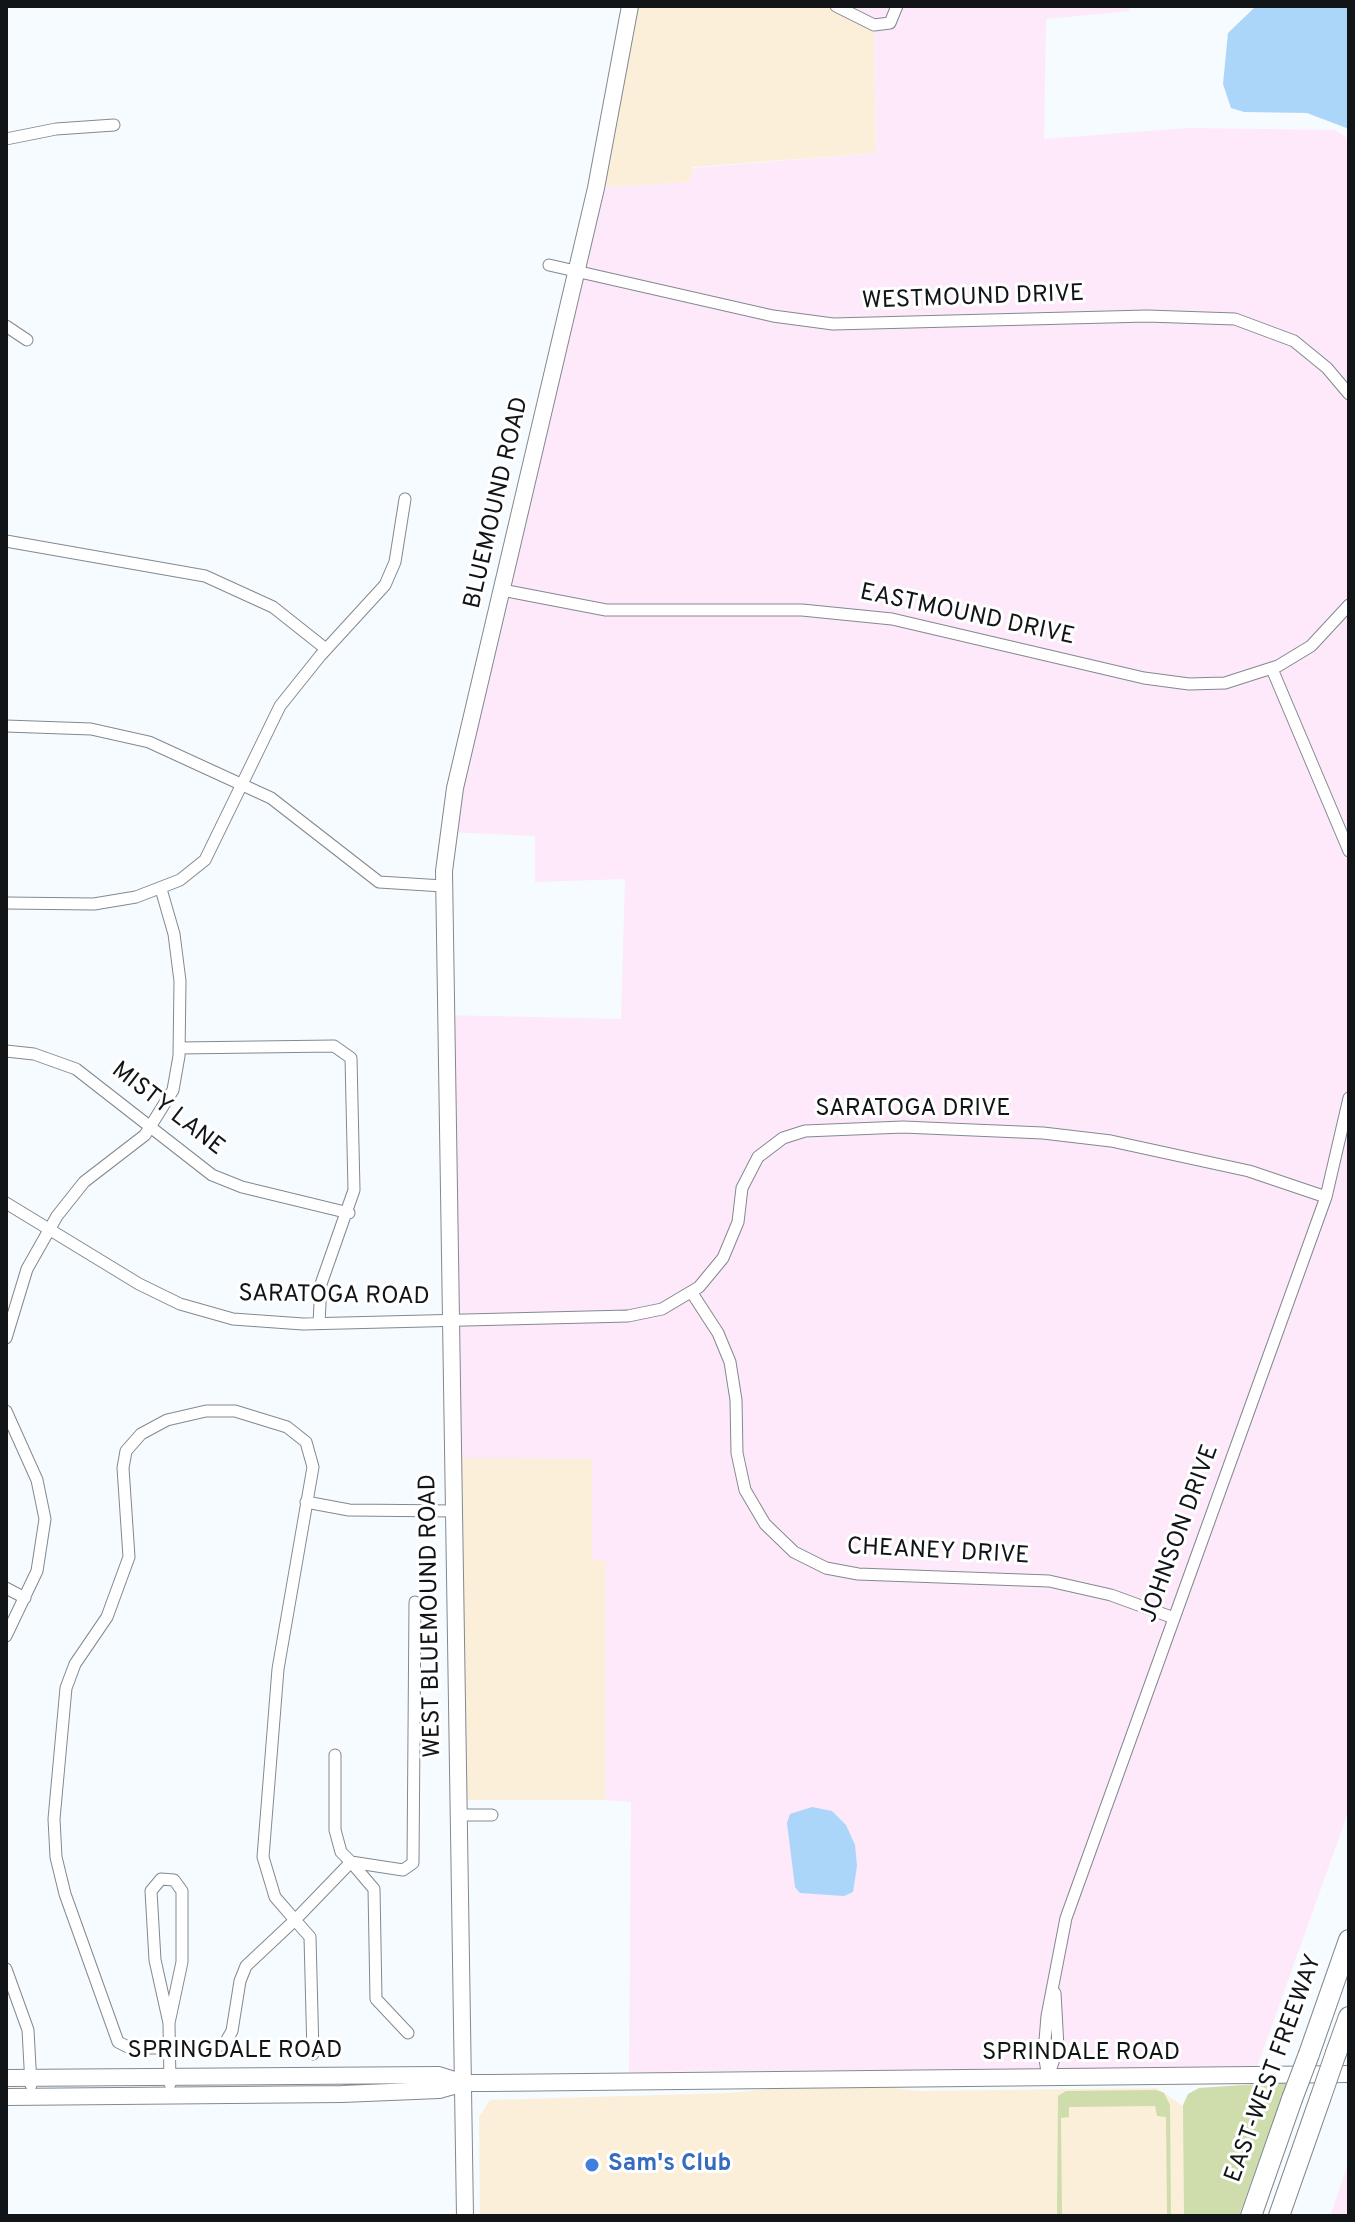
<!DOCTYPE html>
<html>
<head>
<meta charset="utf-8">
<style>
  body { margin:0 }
  #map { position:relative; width:1355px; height:2222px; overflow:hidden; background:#f6fbff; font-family:Overpass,sans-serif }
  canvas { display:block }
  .frame { position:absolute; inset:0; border:8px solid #121517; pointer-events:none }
</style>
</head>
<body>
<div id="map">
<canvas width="1355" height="2222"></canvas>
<div class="frame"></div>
</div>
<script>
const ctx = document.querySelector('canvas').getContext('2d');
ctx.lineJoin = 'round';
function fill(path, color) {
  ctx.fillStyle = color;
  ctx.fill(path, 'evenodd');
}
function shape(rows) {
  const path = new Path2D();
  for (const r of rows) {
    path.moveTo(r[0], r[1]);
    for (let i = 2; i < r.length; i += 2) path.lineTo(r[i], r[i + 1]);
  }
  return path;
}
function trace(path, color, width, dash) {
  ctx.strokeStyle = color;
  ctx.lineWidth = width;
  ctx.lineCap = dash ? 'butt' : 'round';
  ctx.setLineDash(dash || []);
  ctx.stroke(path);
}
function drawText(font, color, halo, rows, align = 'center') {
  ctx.font = font + ' Overpass,sans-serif';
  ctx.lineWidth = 6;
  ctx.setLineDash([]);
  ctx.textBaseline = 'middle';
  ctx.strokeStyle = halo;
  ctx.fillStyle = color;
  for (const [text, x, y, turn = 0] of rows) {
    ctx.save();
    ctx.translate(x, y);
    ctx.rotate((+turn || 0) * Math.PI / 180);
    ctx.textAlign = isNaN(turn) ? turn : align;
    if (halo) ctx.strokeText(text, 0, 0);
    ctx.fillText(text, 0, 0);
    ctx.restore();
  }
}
fill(shape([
  [630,6,836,6,874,25,876,153,693,167,690,182,596,188],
  [454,1458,592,1458,592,1559,605,1561,605,1800,458,1800],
  [802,2086,877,2086,919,2091,1157,2088,1184,2107,1185,2216,480,2216,479,2117,490,2100,727,2093]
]), '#fbefda');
fill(shape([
  [836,6,1129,6,1130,11,1046,19,1044,139,1188,128,1335,130,1349,139,1349,1810,1257,2067,629,2072,631,1802,605,1800,605,1561,592,1560,592,1459,454,1458,445,1015,621,1019,625,879,535,882,535,836,447,832,596,188,689,182,693,168,876,153,874,25],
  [1349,2161,1349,2216,1330,2216]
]), '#fde9f9');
fill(shape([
  [1287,2082,1239,2216,1184,2216,1183,2105,1188,2094,1199,2088],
  [1156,2090,1164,2093,1170,2105,1171,2216,1167,2216,1166,2117,1157,2116,1155,2106,1069,2107,1069,2117,1061,2118,1062,2216,1057,2216,1058,2096,1066,2091]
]), '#cfdcab');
fill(shape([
  [1256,6,1349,6,1349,129,1307,113,1244,112,1231,108,1223,84,1228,33],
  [812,1807,832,1811,846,1825,855,1845,857,1866,853,1892,844,1896,800,1893,795,1887,787,1823,790,1814]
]), '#acd5fa');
const street = shape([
  [836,6,874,25,890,23,897,6],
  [6,139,56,129,114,125],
  [549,265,773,316,833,324,1147,316,1235,319,1294,341,1327,368,1349,394],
  [6,326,27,340],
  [6,541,205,576,273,607,326,649],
  [502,590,606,610,802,610,892,619,1144,678,1189,684,1225,683,1278,666,1311,646,1349,605],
  [1272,669,1349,851],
  [6,726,91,729,149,742,271,798,379,882,443,886],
  [6,903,94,904,136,897,180,880,205,860,280,706,320,656,385,585,395,562,405,499],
  [179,1048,334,1046,351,1058,354,1190,321,1284,319,1323],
  [6,1051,34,1054,76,1069,212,1175,242,1187,349,1213],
  [6,1203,139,1284,180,1304,233,1319,303,1324,628,1316,662,1309,699,1287,723,1258,738,1222,742,1188,758,1157,783,1138,805,1131,903,1127,1043,1133,1111,1141,1249,1171,1326,1197],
  [692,1293,718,1333,730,1362,736,1400,737,1453,745,1490,765,1524,794,1552,826,1568,858,1574,1049,1581,1111,1595,1174,1618],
  [6,1338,27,1269,57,1216,84,1182,145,1135,173,1090,179,1056,180,981,174,934,161,889],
  [6,1411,37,1480,45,1519,37,1571,6,1636],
  [306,1502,349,1510,455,1511],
  [6,1588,25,1598],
  [335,1755,335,1830,341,1852,351,1862,403,1870,413,1863,415,1602],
  [459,1815,492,1815],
  [6,1969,28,2030,31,2085],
  [169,2023,155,1960,151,1891,161,1879,174,1880,182,1891,182,1962,169,2023,170,2084],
  [313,2054,310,1937,295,1920,275,1897,263,1857,278,1669,313,1467,306,1442,287,1427,235,1411,206,1411,167,1420,141,1434,126,1451,123,1468,129,1557,107,1617,75,1664,66,1688,54,1819,56,1857,65,1894,118,2042,130,2048,214,2048,225,2043,232,2031,240,1981,246,1966,295,1920,351,1862,374,1889,376,1999,408,2033],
  [1049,2074,1058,2047,1055,1993],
  [1048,2078,1044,2053,1047,2016,1066,1918,1326,1197,1349,1098]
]);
const secondary = shape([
  [6,2078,439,2075,464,2083,489,2083,1349,2074],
  [6,2097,342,2094,439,2090,464,2083],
  [465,2216,444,871,455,788,596,188,630,6]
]);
const highway = shape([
  [1336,2053,1349,2017],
  [1309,2054,1349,1940],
  [1251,2216,1292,2099],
  [1279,2216,1320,2099]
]);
trace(street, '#828990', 13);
trace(secondary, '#828990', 18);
trace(highway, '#828990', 22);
trace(street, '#fff', 11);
trace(secondary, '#fff', 16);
trace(highway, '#fff', 20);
const highwayBridge = shape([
  [1292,2099,1309,2054],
  [1320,2099,1336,2053]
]);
trace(highwayBridge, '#828990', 22, []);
trace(highwayBridge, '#fff', 20);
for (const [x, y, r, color] of [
  [592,2165,8,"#3f7fe0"]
]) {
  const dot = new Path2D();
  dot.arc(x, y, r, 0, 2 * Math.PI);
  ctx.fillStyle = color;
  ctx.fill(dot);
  trace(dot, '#fff', 3);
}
drawText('24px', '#121517', '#fff', [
  ["WESTMOUND DRIVE",973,299,-2],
  ["BLUEMOUND ROAD",498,503,-77],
  ["EASTMOUND DRIVE",967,616,12],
  ["MISTY LANE",167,1110,38],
  ["SARATOGA DRIVE",913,1110],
  ["SARATOGA ROAD",334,1297,1],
  ["JOHNSON DRIVE",1181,1534,-70],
  ["CHEANEY DRIVE",938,1553,3],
  ["WEST BLUEMOUND ROAD",432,1616,-91],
  ["SPRINGDALE ROAD",235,2052],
  ["SPRINDALE ROAD",1081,2054],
  ["EAST-WEST FREEWAY",1275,2069,-70]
]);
drawText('bold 24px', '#366cbe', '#fff', [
  ["Sam's Club",608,2165]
], 'left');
</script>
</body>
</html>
